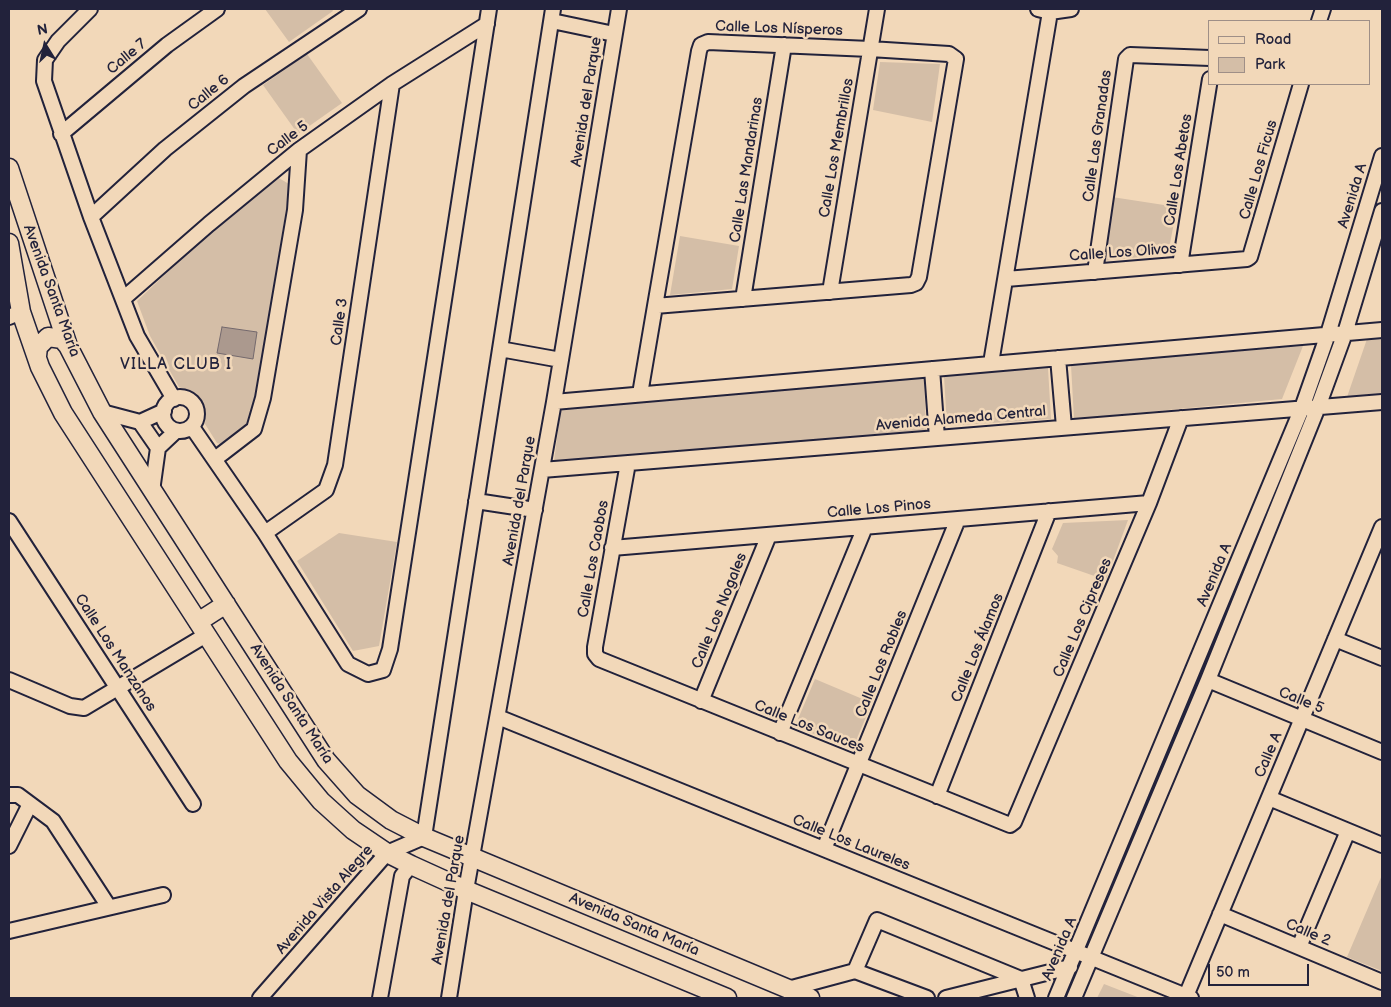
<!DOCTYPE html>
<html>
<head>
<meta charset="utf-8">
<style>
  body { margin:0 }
  #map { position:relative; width:1391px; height:1007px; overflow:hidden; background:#f2d8b9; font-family:"Balsamiq Sans",sans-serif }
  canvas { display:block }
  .frame { position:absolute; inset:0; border:10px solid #22223b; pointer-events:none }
  .legend { position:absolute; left:1208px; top:20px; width:162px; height:65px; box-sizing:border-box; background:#f2d8b9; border:1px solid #9f8f87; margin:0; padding:6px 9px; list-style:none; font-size:15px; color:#22223b }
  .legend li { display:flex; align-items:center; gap:10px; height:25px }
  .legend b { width:25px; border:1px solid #9f8f87 }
  .north { position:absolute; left:20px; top:20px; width:50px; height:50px; -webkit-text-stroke:4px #f2d8b9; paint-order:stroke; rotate:350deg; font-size:14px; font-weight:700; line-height:20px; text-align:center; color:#22223b }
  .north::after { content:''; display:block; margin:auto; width:18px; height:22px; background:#22223b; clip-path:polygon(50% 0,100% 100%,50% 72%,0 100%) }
  .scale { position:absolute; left:1208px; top:964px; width:101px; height:22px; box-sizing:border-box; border:2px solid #22223b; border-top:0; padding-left:6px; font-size:15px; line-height:18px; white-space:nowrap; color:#22223b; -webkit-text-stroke:4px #f2d8b9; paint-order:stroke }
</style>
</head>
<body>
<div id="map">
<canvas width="1391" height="1007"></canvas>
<div class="frame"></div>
<ul class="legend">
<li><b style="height:6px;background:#f2d8b9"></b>Road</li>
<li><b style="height:14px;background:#d4bea7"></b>Park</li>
</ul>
<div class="north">N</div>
<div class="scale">50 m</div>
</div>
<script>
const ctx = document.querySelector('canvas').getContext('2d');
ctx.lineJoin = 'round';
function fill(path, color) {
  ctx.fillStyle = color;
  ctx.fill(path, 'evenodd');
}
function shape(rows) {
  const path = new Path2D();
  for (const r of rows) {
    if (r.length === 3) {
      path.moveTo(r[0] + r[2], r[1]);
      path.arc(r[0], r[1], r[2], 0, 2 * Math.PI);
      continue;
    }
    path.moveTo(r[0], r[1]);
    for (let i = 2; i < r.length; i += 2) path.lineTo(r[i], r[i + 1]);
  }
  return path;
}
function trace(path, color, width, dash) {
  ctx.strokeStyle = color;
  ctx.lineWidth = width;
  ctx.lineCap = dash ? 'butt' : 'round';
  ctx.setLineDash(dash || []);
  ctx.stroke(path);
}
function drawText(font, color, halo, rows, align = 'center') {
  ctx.font = font + ' "Balsamiq Sans",sans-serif';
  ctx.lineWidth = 5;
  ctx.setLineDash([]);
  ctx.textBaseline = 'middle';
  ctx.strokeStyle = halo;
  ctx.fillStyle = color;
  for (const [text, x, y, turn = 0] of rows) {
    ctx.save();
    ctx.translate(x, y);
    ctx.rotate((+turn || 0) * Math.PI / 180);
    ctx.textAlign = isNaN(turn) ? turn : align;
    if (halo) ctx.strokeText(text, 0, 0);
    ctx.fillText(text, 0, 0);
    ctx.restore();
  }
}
fill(shape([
  [265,9,332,9,333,11,289,42],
  [307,54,342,103,298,134,263,85],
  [880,62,940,64,932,122,873,110],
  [277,177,289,184,289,190,253,418,250,422,220,444,217,443,205,424,206,411,202,400,192,392,179,387,150,336,137,301,207,235,268,181],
  [1112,197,1177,207,1168,254,1103,261],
  [680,236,739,246,732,289,670,295],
  [1382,337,1382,394,1347,397,1367,339],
  [1303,346,1282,399,1074,419,1071,365],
  [1048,368,1051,419,947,426,944,376],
  [924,378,926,431,554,461,561,408],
  [1128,520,1106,580,1057,563,1058,556,1052,549,1063,523],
  [339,533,397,542,379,646,353,651,297,561],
  [815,679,872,703,852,750,795,726],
  [1382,875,1382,971,1347,957],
  [1104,984,1140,998,1097,998]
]), '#d4bea7');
const water = shape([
  [222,327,257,332,253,359,217,353,222,327]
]);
fill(water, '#ab998e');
trace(water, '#74696d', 1);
const minor = shape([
  [90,9,58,41,45,60,44,81,91,217,137,336,174,399],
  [1038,9,1050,12,1071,9],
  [552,21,614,34],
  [1319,21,1323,9],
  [61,134,167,45,217,9],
  [91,217,165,149,244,86,359,9],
  [1180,265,1210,79],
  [1095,272,1126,59,1130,55,1210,58],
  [1006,279,1247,259,1250,257,1301,84],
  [830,292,877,9],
  [123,299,209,224,299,150,392,84,487,24],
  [743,299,784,45],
  [9,317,21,312],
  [500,349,561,360],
  [1058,358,1064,427],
  [991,363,1050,12],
  [932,369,937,438],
  [640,394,655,306,699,51,701,45,708,42,870,49,949,54,956,59,919,277,916,283,911,285,655,306],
  [180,414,17],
  [554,402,1382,330],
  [102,412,140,422,164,411],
  [140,422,158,448],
  [192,427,265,533,348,664,368,674,383,670,390,649,489,9],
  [215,459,254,429,263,398,295,210,299,150],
  [628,463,595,647,595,654,599,659,1010,825,1014,822,1149,503,1181,418],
  [542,470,1382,402],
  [152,491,158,448,176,431],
  [476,501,535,510],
  [9,521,193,804],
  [265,533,326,490,335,465,392,84],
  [612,548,1149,503],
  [1335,639,1382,658],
  [9,680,70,706,84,708,206,635],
  [1208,680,1382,752],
  [701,701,769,535],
  [498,717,1191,998],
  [780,733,865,527],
  [9,795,18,795,53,821,109,907],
  [937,796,1049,511],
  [1269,798,1382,845],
  [9,846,30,804],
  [824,849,958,519],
  [1220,914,1382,982],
  [9,931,163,895],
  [1299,947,1348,831],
  [855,971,877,920,1021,979],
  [1021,979,1027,998],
  [788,989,855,971,927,998],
  [1186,996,1382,527],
  [260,998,387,853,424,837,553,9],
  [380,998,402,876,411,865],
  [449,998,466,890,554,402,619,9],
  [946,998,1070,967],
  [1056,998,1302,408,1328,334,1382,156],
  [1074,998,1208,680,1318,407,1345,333,1382,211]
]);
const major = shape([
  [9,168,68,346,102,412,326,760,357,795,391,820,424,837,810,998],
  [9,243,21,312,40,367,63,413,288,761,321,801,353,830,387,853,411,865,466,890,727,998],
  [37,356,38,347,48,337,62,339,68,346],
  [198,622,226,604]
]);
trace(minor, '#22223b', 18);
trace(major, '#22223b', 21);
trace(minor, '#f2d8b9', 14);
trace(major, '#f2d8b9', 18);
drawText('15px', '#22223b', '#f2d8b9', [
  ["Calle Los Nísperos",779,29,2],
  ["Calle 7",127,57,-40],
  ["Calle 6",209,93,-39],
  ["Avenida del Parque",587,102,-81],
  ["Calle Las Granadas",1098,136,-82],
  ["Calle 5",288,139,-37],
  ["Calle Los Membrillos",837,148,-80],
  ["Calle Las Mandarinas",747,170,-81],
  ["Calle Los Abetos",1179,170,-81],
  ["Calle Los Ficus",1259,170,-74],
  ["Avenida A",1353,196,-73],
  ["Calle Los Olivos",1123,253,-4],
  ["Avenida Santa María",51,291,70],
  ["Calle 3",340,322,-82],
  ["Avenida Alameda Central",961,419,-5],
  ["Avenida del Parque",520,501,-80],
  ["Calle Los Pinos",879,509,-5],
  ["Calle Los Caobos",594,559,-80],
  ["Avenida A",1215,575,-67],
  ["Calle Los Nogales",720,611,-68],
  ["Calle Los Cipreses",1083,618,-67],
  ["Calle Los Álamos",978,648,-68],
  ["Calle Los Manzanos",115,653,57],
  ["Calle Los Robles",882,664,-68],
  ["Calle 5",1301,701,22],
  ["Avenida Santa María",291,704,57],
  ["Calle Los Sauces",809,727,22],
  ["Calle A",1269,755,-67],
  ["Calle Los Laureles",851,843,22],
  ["Avenida Vista Alegre",325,900,-49],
  ["Avenida del Parque",449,900,-80],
  ["Avenida Santa María",634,925,23],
  ["Calle 2",1308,933,23],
  ["Avenida A",1060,949,-67]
]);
ctx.letterSpacing = '1px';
drawText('16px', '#22223b', '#f2d8b9', [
  ["VILLA CLUB I",176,365]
]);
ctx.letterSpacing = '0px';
</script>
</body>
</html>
